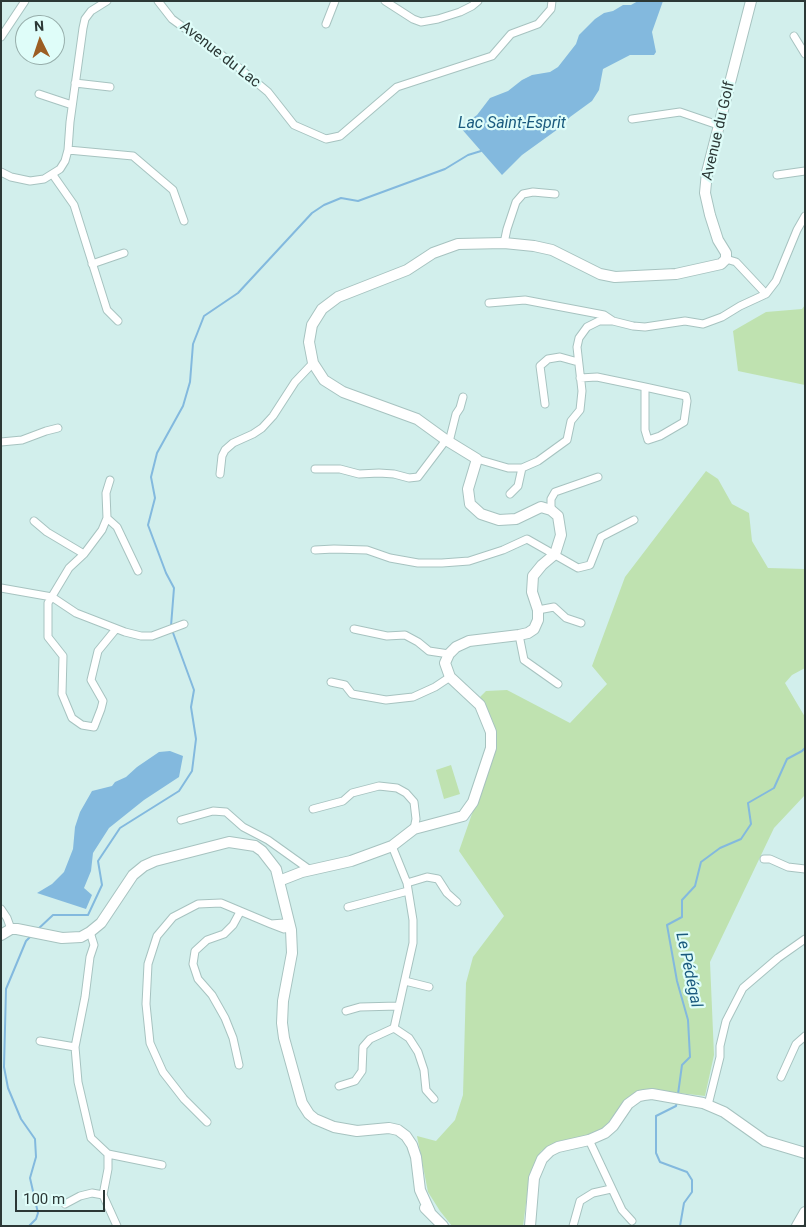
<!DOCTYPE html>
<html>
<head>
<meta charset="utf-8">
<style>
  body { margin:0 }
  #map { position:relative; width:806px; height:1227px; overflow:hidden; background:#d2efec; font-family:Roboto,sans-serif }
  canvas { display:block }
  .frame { position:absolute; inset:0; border:2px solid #2c3836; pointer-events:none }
  .north { position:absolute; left:15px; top:15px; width:50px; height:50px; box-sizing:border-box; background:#dffdf9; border:1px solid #97aeab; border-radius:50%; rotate:356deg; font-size:14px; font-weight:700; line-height:20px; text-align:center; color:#2c3836 }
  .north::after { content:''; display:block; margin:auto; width:18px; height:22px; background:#9c5e23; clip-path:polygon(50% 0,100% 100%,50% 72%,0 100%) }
  .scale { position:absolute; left:15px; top:1190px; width:90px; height:22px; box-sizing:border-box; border:2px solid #2c3836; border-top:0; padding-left:6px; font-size:15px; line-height:18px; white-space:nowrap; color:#2c3836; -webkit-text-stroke:4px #dffdf9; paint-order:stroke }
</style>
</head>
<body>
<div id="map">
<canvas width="806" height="1227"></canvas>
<div class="frame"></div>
<div class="north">N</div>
<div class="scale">100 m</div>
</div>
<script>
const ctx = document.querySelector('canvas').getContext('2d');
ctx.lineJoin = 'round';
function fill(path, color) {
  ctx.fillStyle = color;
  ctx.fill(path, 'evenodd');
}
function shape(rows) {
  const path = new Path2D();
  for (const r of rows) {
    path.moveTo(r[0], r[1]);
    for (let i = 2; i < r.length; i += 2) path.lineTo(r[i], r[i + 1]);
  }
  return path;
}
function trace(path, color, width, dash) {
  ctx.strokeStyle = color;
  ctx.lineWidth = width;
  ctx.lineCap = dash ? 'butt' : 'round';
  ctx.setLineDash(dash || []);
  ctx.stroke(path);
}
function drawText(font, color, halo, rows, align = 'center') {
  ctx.font = font + ' Roboto,sans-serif';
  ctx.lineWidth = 4.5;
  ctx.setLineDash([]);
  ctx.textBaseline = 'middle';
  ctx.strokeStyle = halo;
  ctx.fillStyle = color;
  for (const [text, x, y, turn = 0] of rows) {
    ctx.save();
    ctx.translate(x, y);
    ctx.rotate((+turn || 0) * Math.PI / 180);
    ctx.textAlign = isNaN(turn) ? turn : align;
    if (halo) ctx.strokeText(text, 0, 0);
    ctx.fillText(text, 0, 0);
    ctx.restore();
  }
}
fill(shape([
  [805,305,805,385,738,371,733,331,766,312,802,309],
  [706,471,718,479,732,504,749,513,752,541,768,568,805,569,805,668,792,675,785,683,805,717,805,795,774,828,710,962,714,1055,705,1096,644,1089,627,1098,604,1128,584,1137,560,1141,541,1151,530,1173,523,1226,452,1226,440,1211,428,1192,417,1136,436,1141,455,1120,463,1095,466,983,473,957,504,916,459,851,495,748,493,722,480,697,486,691,507,690,570,723,607,684,592,666,625,577],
  [451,765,460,794,444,799,436,770]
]), '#bfe2b0');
fill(shape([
  [638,1,663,1,652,32,656,52,654,55,630,55,603,69,599,90,592,101,570,117,558,129,522,155,502,175,460,127,477,115,490,98,508,91,522,80,532,75,550,72,558,67,576,44,579,35,595,19,604,13,613,11,623,5,631,5],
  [170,751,183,756,179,777,144,800,109,828,93,853,91,871,84,888,92,895,86,909,37,893,52,884,64,872,73,849,75,827,80,812,92,791,112,786,115,782,126,777,137,767,159,752]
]), '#83b9de');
trace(shape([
  [171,626,174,588,166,573,148,525,155,498,151,477,157,453,183,406,190,382,193,344,204,316,238,293,312,213,324,205,341,198,358,201,445,169,468,155,481,151],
  [37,930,53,915,88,915,102,885,98,861,120,828,179,791,192,771,196,739,191,707,194,690,172,630],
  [678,1094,682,1065,690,1057,688,1020,677,981,667,925,682,917,682,900,695,886,701,862,720,848,741,839,751,824,748,803,774,788,787,759,802,751,805,748],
  [677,1101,676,1106,656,1116,656,1153,660,1162,687,1172,692,1180,692,1192,684,1203,680,1226],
  [29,1226,36,1219,38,1213,30,1178,36,1157,35,1139,21,1119,8,1088,4,1067,6,989,26,941,32,935]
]), '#83b9de', 2);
const street = shape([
  [158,1,172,19,238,67,268,92,294,125,326,139,340,136,397,87,492,56,511,34,538,24,551,9,552,1],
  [385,1,413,19,421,22,438,19,460,12,472,6,478,1],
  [326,24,335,1],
  [794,36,805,54],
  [1,37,25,1],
  [75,83,110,87],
  [39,94,72,105],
  [632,119,680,112,718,125],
  [68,150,133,156,173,190,184,221],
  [1,172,11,177,30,181,44,179,60,169,65,161,68,150,70,122,83,28,85,19,91,11,107,1],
  [53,175,74,205,107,310,118,321],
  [777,175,805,171],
  [504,243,507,229,516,202,523,194,533,192,555,194],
  [726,259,736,262,766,294],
  [92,264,124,253],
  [489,303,525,300,604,315,613,321],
  [580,378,597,377,645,387,686,396,687,401,684,422,660,436,648,440,645,430,645,387],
  [545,404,540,366,548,359,560,357,578,362],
  [1,442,22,440,46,431,58,428],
  [449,442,456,414,460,408,463,397],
  [477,459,508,468,522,468,538,461,567,440,571,421,580,410,582,391,577,347,579,338,587,327,599,321,613,321,633,326,645,327,685,321,703,324,722,317,740,306,766,294,776,281,797,230,805,216],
  [315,469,340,469,359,474,379,473,394,474,409,478,418,477,446,440],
  [220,474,222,456,225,450,233,443,253,434,262,428,273,416,295,382,313,363],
  [110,480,106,493,107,518,102,530,84,554,69,568,48,603,48,637,63,656,62,694,72,718,82,725,94,727,101,709,103,701,91,680,98,651,116,629],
  [510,494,518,486,522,468],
  [551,510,551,499,555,492,598,477],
  [107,518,117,527,138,571],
  [34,521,47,532,84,554],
  [315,550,334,549,367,550,390,558,418,563,442,563,469,561,503,550,527,539,578,568,590,565,601,537,634,520],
  [1,588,52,597,76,613,125,632,141,636,152,636,184,624],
  [538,610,554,607,566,618,581,623],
  [354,629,387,636,405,635,418,642,429,651,449,654],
  [519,635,524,660,558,684],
  [331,682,345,685,352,694,386,700,413,697,435,687,450,677],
  [313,809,343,801,352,793,379,786,397,788,406,793,414,802,416,819,414,829],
  [181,820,213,811,226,812,243,827,268,840,310,870],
  [392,846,407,883,413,920,413,943,394,1028],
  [764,859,770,859,788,867,805,869],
  [407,883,427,877,438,879,447,893,457,902],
  [348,907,408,891],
  [1,909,7,918,11,929],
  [284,929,271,924,284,923,288,929],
  [90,932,94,945,90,957,85,997,75,1047,78,1082,91,1138,108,1154,162,1165],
  [405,981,429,987],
  [346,1011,360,1007,398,1006],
  [394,1028,409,1038,418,1052,424,1070,426,1090,434,1099],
  [40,1041,75,1047],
  [239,1065,233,1038,225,1018,212,995,198,979,193,964,195,951,207,940,224,934,233,925,240,912],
  [781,1077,796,1044,805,1036],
  [339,1086,355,1081,362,1071,363,1047,370,1039,394,1028],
  [708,1105,720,1057,720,1046,726,1021,743,988,778,958,805,939],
  [207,1122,184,1099,163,1072,150,1043,146,1004,148,964,157,936,173,917,198,904,221,903,271,924],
  [589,1140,622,1210,632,1221],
  [108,1154,108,1169,103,1195,117,1226],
  [65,1204,80,1196,92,1193,103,1195],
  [573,1226,580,1201,593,1193,611,1189]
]);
const secondary = shape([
  [279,881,302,872,351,861,392,846,414,829,463,816,473,802,491,748,491,732,480,705,450,677,445,663,449,654,456,647,469,641,519,635,528,633,534,629,538,620,538,610,532,592,533,576,542,565,555,554,561,535,558,516,551,510,541,507,516,519,499,520,481,514,470,504,468,489,477,459,446,440,417,419,343,392,324,380,313,363,309,342,312,325,322,309,338,297,407,270,433,253,458,244,504,243,534,246,552,250,600,274,615,277,676,274,721,264,726,259,726,253,718,240,710,215,705,193,707,172,751,1],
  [1,935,11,929,17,929,62,938,81,937,90,932,101,923,133,875,144,866,155,861,229,842,255,846,262,851,276,869,291,930,292,953,283,1001,282,1023,284,1038,302,1103,309,1114,315,1119,334,1127,357,1131,389,1128,398,1130,406,1136,412,1145,416,1157,420,1190,430,1212],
  [425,1208,443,1226],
  [530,1226,534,1178,542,1159,550,1151,558,1147,589,1140,605,1133,613,1126,628,1104,639,1096,644,1095,652,1094,703,1103,724,1112,765,1141,805,1153],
  [797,1226,805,1212]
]);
trace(street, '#a7c3c0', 9);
trace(secondary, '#a7c3c0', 12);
trace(street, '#fff', 7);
trace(secondary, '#fff', 10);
drawText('15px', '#2c3836', '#dffdf9', [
  ["Avenue du Lac",220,55,38],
  ["Avenue du Golf",719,131,-77]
]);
drawText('italic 16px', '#1a5a7e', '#dffdf9', [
  ["Lac Saint-Esprit",512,124],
  ["Le Pédégal",688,970,78]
]);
</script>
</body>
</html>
